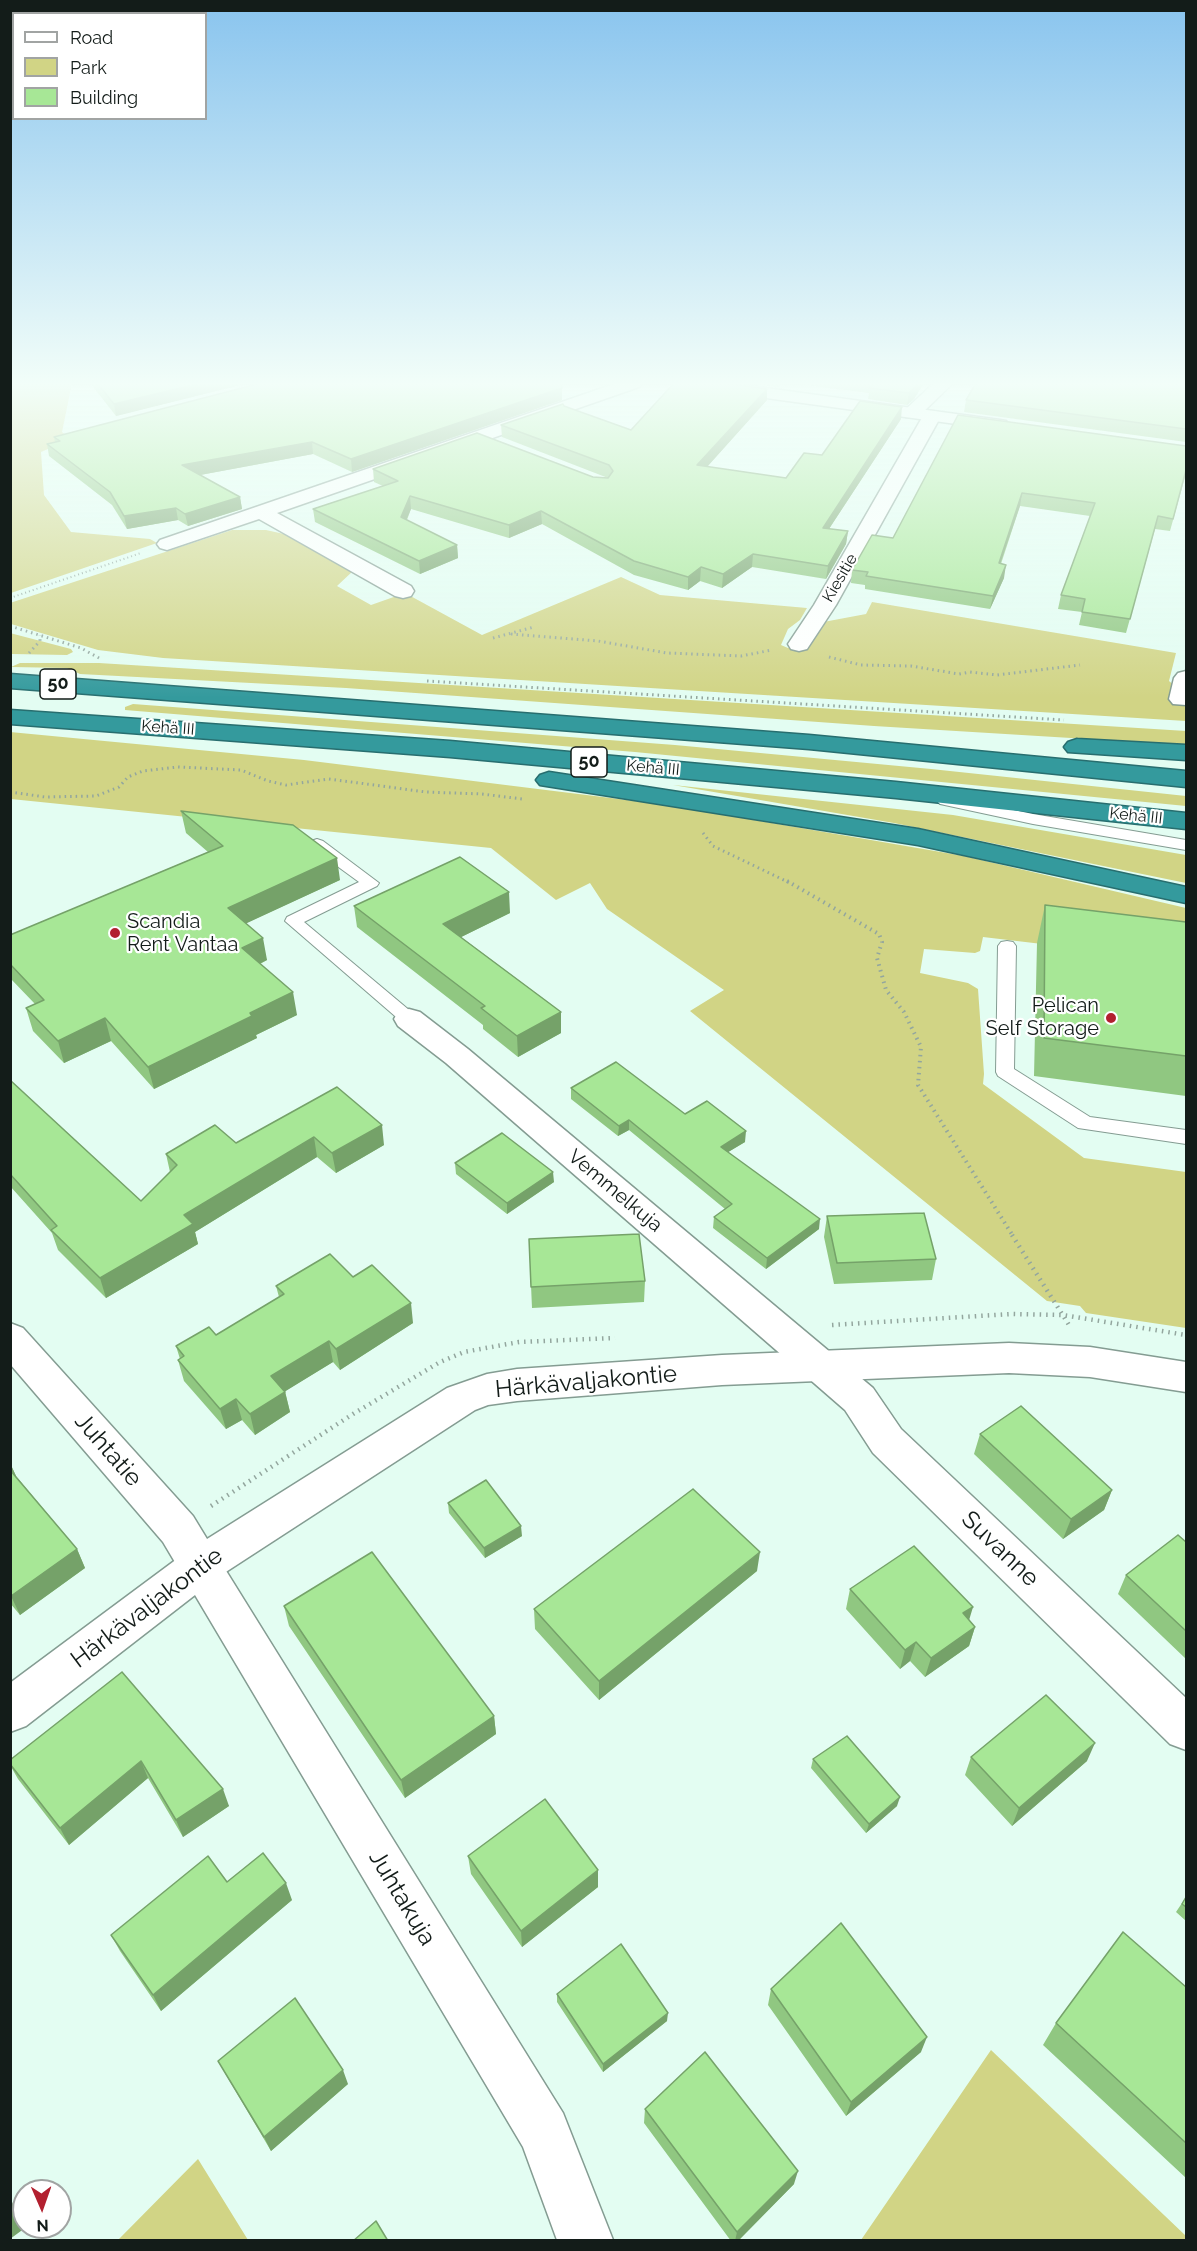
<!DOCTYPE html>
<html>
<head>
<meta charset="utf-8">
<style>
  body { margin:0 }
  #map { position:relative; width:1197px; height:2251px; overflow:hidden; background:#e3fdf2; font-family:Raleway,sans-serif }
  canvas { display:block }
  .frame { position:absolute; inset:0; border:12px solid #131c19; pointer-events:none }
  .legend { position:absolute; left:12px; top:12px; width:195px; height:108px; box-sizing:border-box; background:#fff; border:2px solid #a1a4a3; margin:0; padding:8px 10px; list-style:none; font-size:18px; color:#131c19 }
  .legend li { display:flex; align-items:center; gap:12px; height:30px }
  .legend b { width:30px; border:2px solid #a1a4a3 }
  .north { position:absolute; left:12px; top:2179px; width:60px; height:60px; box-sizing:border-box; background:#fff; border:2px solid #a1a4a3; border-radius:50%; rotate:178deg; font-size:16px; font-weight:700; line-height:24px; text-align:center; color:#131c19 }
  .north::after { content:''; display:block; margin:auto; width:21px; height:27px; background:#b2202f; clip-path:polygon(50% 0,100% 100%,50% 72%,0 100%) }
</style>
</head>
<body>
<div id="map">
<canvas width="1197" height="2251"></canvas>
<div class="frame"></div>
<ul class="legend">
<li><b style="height:8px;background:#fff"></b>Road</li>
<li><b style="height:16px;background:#d1d485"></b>Park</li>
<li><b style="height:16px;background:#a7e796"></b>Building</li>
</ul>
<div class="north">N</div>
</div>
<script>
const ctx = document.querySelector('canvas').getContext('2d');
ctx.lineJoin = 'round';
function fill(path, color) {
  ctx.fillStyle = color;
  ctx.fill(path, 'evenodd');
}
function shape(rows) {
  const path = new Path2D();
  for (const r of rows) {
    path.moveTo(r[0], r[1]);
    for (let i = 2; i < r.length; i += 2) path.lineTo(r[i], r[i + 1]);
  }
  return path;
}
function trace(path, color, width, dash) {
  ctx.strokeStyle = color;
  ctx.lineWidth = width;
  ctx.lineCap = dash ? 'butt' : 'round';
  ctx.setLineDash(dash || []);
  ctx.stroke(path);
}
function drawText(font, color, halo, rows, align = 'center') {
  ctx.font = font + ' Raleway,sans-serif';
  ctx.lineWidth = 4.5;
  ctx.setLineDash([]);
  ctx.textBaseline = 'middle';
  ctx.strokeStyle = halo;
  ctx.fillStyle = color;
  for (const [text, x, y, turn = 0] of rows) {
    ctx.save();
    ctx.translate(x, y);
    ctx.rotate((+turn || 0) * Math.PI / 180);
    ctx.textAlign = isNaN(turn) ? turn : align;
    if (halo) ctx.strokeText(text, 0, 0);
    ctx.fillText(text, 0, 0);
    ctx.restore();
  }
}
fill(shape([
  [10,383,72,383,62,432,71,439,41,452,44,495,71,532,150,539,157,543,11,593],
  [232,530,266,530,284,534,353,571,337,586,371,605,405,593,482,635,621,577,660,595,807,608,800,620,788,629,781,645,788,648,809,648,818,623,866,614,872,602,1176,653,1169,681,1176,687,1174,700,1186,701,1186,721,163,658,98,650,11,624,10,603],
  [10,633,71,649,73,652,67,655,11,654],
  [20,663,99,663,1186,731,1186,745,874,726,346,688,80,674,67,668,11,667],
  [133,704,675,745,931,769,1186,796,1186,806,635,752,125,710,125,707],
  [10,732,304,760,667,805,964,856,1186,908,1186,961,983,937,980,951,975,953,924,949,920,973,968,983,978,989,984,1074,983,1084,1084,1158,1186,1172,1186,1328,1086,1313,1080,1306,1047,1301,690,1011,724,990,607,909,590,883,556,900,491,848,11,799],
  [673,785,953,815,1186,855,1186,883,894,823],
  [991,2050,1186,2236,1186,2240,861,2240],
  [198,2159,248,2240,118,2240]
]), '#d1d485');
const lane = shape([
  [945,796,1033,814,1186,840,1186,850,1033,824,940,804,937,801,945,796],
  [317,839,323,841,379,883,377,886,304,922,415,1015,418,1019,415,1023,403,1023,285,921,287,917,359,882,311,847,309,844,311,841,317,839],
  [1007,941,1013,942,1016,946,1014,1069,1090,1117,1186,1130,1186,1144,1078,1128,998,1076,996,1072,998,946,1001,942,1007,941]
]);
const street = shape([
  [617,383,642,383,639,387,277,513,411,586,414,591,411,596,403,598,395,596,259,519,167,550,160,548,157,544,160,540,617,383],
  [934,383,953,383,918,417,906,417,903,413,906,409,934,383],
  [932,411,938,412,941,416,836,605,807,649,799,651,791,649,788,644,814,605,923,416,926,412,932,411],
  [1186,671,1186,705,1173,704,1169,699,1174,678,1178,673,1186,671],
  [409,1009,420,1012,468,1049,873,1388,901,1429,1186,1698,1186,1750,1170,1744,873,1453,845,1410,446,1063,398,1026,394,1019,398,1012,409,1009],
  [200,1547,215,1553,563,2113,613,2240,557,2240,523,2147,195,1595,26,1726,10,1732,10,1683,185,1553,200,1547]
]);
const secondary = shape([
  [684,383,729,383,1000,420,1006,421,1009,425,1006,429,1000,430,693,388,687,387,684,383],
  [10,1323,23,1328,193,1516,207,1539,447,1388,487,1374,517,1369,722,1355,1009,1343,1090,1347,1186,1362,1186,1392,1090,1377,1009,1373,722,1385,517,1401,488,1405,475,1410,215,1579,200,1585,185,1579,163,1542,10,1364,10,1323]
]);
const highway = shape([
  [10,674,809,735,1186,771,1186,787,809,749,10,688,10,674],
  [10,710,450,741,896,782,1186,813,1186,829,896,798,450,757,10,724,10,710],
  [1077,739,1186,745,1186,760,1068,752,1064,747,1068,742,1077,739],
  [549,772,918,829,1186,887,1186,903,918,845,540,785,536,780,540,775,549,772]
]);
trace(lane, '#849c92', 2);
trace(street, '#849c92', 3);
trace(secondary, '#849c92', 3);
trace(highway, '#286e6f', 3);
trace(shape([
  [10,598,141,553]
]), '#93a69e', 2, [1, 3]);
trace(shape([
  [10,626,81,648,99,658],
  [511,634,598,641,667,653,741,656,772,650],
  [493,638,534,627],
  [29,653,40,641,40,635],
  [829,657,861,665,911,666,959,674,970,672,997,675,1080,665],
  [427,681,1064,720],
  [10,792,45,797,96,796,119,787,128,777,143,771,178,767,241,770,268,781,286,785,329,779,426,792,482,794,522,799],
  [703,833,713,846,790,883]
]), '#93a69e', 3, [1.5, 4]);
trace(shape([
  [787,881,879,934,882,942,877,958,886,990,904,1012,921,1047,918,1085,1013,1236]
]), '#93a69e', 4, [1.5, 4.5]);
trace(shape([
  [1012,1235,1069,1325],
  [832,1325,1011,1314,1063,1315,1186,1335],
  [211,1506,353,1414,440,1362,464,1352,519,1342,615,1338]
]), '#93a69e', 4.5, [1.5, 5]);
fill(lane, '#fff');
fill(street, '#fff');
fill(secondary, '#fff');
fill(highway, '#349a9d');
fill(shape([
  [90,383,248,383,116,416],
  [743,383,783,383,779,387],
  [790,383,924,383,914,399,907,405,868,399,869,393],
  [1186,383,1186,443,1186,442,964,412,966,400],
  [468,385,562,388,562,400,352,472,313,454,200,475,240,497,242,509,188,526,178,520,127,529,112,505,49,456,47,444,55,442,54,437],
  [767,400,707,467,786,478,822,455,901,419,829,529,848,531,846,544,826,579,752,567,722,588,700,581,688,590,634,575,542,524,509,538,411,509,407,520,457,545,458,558,420,574,315,522,313,509,383,486,374,482,373,469,608,478,502,437,501,425,564,406,631,430],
  [958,415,1186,446,1186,477,1185,477,1170,531,1155,529,1126,633,1079,625,1082,612,1058,609,1061,595,1090,516,1020,506,1001,564,1004,578,990,609,865,589,865,585,851,583,852,570,893,538],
  [181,811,340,880,246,923,267,960,260,964,297,1015,256,1035,257,1038,154,1089,111,1041,64,1063,33,1031,26,1008,35,1004,10,978,10,935,208,852,186,833],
  [1045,905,1186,922,1186,1096,1034,1076,1037,943],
  [354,906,510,913,461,937,561,1012,561,1033,518,1057,483,1029,483,1025,357,927],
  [10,1080,141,1201,170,1172,166,1154,236,1143,337,1087,384,1145,336,1173,317,1157,195,1232,198,1244,106,1298,58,1250,52,1233,10,1186],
  [571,1088,685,1114,745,1142,728,1152,819,1229,766,1269,713,1228,714,1217,725,1209,629,1130,618,1136,571,1099],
  [455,1163,554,1182,507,1214,456,1174],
  [827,1216,936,1259,932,1280,834,1284,824,1237],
  [529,1239,645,1281,644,1302,532,1308],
  [353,1277,413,1323,340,1370,333,1362,285,1391,290,1412,255,1435,242,1420,226,1429,184,1381,178,1360,180,1359,176,1346,216,1335,279,1297,276,1286],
  [980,1434,1112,1490,1104,1510,1063,1539,974,1454],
  [10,1463,16,1476,77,1549,85,1568,20,1615,10,1603],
  [448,1503,522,1536,485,1558,449,1513],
  [1186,1542,1186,1659,1118,1594,1126,1575],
  [757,1571,599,1700,535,1629,534,1609],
  [850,1589,969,1620,975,1627,969,1646,925,1677,910,1661,900,1669,846,1609],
  [284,1606,494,1716,496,1734,405,1798,289,1626],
  [122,1672,229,1806,183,1837,148,1778,69,1845,18,1779,10,1765,10,1760],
  [971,1757,1087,1761,1012,1826,965,1775],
  [813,1759,897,1806,866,1833,811,1768],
  [468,1856,598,1887,522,1947,471,1874],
  [227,1882,292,1900,161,2011,120,1951,111,1935],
  [1186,1897,1186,1921,1176,1912],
  [1186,1987,1186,2178,1043,2045,1056,2023],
  [771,1989,921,2052,846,2116,768,2005],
  [557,1994,667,2021,603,2072,557,2002],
  [218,2061,348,2084,271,2151,226,2075],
  [645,2109,794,2184,738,2241,731,2241,644,2123]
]), '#90c781');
fill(shape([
  [201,383,248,383,116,416,114,404],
  [918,383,924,383,914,399,907,405,909,393],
  [562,388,562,400,352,472,351,459],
  [767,389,767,400,697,478,697,465],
  [902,407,901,419,821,541,823,528],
  [312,442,313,454,184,478,182,465],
  [1022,493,1020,506,996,576,999,563],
  [410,496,411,509,402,530,401,517],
  [240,497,242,509,188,526,185,514],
  [176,508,178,520,127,529,124,516],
  [541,511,542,524,509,538,509,525],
  [848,531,846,544,826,579,828,566],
  [457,545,458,558,420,574,419,561],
  [753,554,752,567,722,588,723,574],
  [1006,565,1004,578,990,609,993,596],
  [701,567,700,581,688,590,688,577],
  [337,858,340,880,232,930,228,908],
  [509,892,510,913,445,945,443,924],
  [263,938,267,960,247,970,242,948],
  [293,992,297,1015,256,1035,257,1038,154,1089,148,1067,250,1013],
  [561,1012,561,1033,518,1057,517,1036],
  [105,1018,111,1041,64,1063,58,1041],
  [629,1120,629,1130,618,1136,619,1126],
  [382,1125,384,1145,336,1173,332,1153],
  [746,1131,745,1142,720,1157,721,1147],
  [314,1137,317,1157,195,1232,198,1244,106,1298,100,1278,184,1215],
  [553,1172,554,1182,507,1214,507,1203],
  [820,1219,819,1229,766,1269,767,1258],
  [411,1303,413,1323,340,1370,336,1349],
  [329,1341,333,1362,276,1397,271,1376],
  [285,1392,290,1412,255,1435,250,1414],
  [236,1399,242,1420,226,1429,220,1409],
  [10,1463,16,1476,11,1479],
  [1112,1490,1104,1510,1063,1539,1071,1519],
  [521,1526,522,1536,485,1558,484,1548],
  [77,1549,85,1568,20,1615,11,1596],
  [760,1552,757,1571,599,1700,599,1681],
  [973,1607,967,1627,963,1613],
  [975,1627,969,1646,925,1677,931,1658],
  [916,1642,910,1661,900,1669,905,1650],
  [494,1716,496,1734,405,1798,401,1780],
  [1095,1743,1087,1761,1012,1826,1019,1808],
  [141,1761,148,1778,69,1845,60,1828],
  [223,1789,229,1806,183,1837,176,1820],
  [900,1797,897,1806,866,1833,869,1824],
  [598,1870,598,1887,522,1947,521,1931],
  [286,1883,292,1900,161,2011,153,1995],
  [668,2013,667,2021,603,2072,603,2064],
  [927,2037,921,2052,846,2116,851,2102],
  [343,2070,348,2084,271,2151,264,2137],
  [798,2171,794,2184,738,2241,735,2241,737,2232],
  [10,2198,25,2228,10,2239]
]), '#75a269');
const building = shape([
  [97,383,201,383,114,404,97,383],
  [261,383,463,383,468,385,471,383,561,383,562,388,351,459,312,442,182,465,240,497,185,514,176,508,124,516,110,492,47,444,60,441,54,437,261,383],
  [674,383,725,383,767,389,697,465,786,478,804,453,822,455,860,401,902,407,823,528,848,531,828,566,753,554,723,574,701,567,688,577,634,561,541,511,509,525,410,496,401,517,457,545,419,561,313,509,398,481,373,469,477,433,593,477,608,478,613,471,609,465,501,425,563,404,564,406,631,430,674,383],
  [873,383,918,383,915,387,909,393,869,388,873,383],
  [976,383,1186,383,1186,429,966,400,976,383],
  [958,415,1186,446,1186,470,1173,519,1158,516,1130,619,1082,612,1085,599,1061,595,1095,503,1022,493,999,563,1006,565,993,596,866,576,868,572,852,570,872,535,893,538,958,415],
  [181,811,293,825,337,858,228,908,263,938,242,948,293,992,250,1013,252,1016,148,1067,105,1018,58,1041,26,1008,44,1000,10,964,10,935,223,846,181,811],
  [460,857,509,892,443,924,561,1012,517,1036,481,1008,485,1006,354,906,460,857],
  [1045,905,1186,922,1186,1056,1044,1038,1045,905],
  [616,1062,685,1114,707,1101,746,1131,721,1147,820,1219,767,1258,714,1217,732,1204,629,1120,619,1126,571,1088,616,1062],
  [10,1080,141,1201,177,1165,166,1154,215,1125,236,1143,337,1087,382,1125,332,1153,314,1137,184,1215,193,1224,100,1278,51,1230,57,1226,10,1174,10,1080],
  [502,1133,553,1172,507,1203,455,1163,502,1133],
  [924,1213,936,1259,837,1263,827,1216,924,1213],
  [639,1234,645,1281,531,1287,529,1239,639,1234],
  [330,1254,353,1277,372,1265,411,1303,336,1349,329,1341,271,1376,285,1392,250,1414,236,1399,220,1409,178,1360,184,1356,176,1346,209,1327,216,1335,284,1294,276,1286,330,1254],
  [1021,1406,1112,1490,1071,1519,980,1434,1021,1406],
  [10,1470,77,1549,11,1596,10,1595,10,1470],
  [486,1480,521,1526,484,1548,448,1503,486,1480],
  [693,1489,760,1552,599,1681,534,1609,693,1489],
  [1178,1535,1186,1542,1186,1631,1126,1575,1178,1535],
  [914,1546,973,1607,963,1613,975,1627,931,1658,916,1642,905,1650,850,1589,914,1546],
  [372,1552,494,1716,401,1780,284,1606,372,1552],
  [122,1672,223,1789,176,1820,141,1761,60,1828,10,1764,10,1760,122,1672],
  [1046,1695,1095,1743,1019,1808,971,1757,1046,1695],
  [847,1736,900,1797,869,1824,813,1759,847,1736],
  [545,1799,598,1870,521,1931,468,1856,545,1799],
  [263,1853,286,1883,153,1995,111,1935,208,1856,227,1882,263,1853],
  [1186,1897,1186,1907,1182,1904,1186,1897],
  [841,1923,927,2037,851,2102,771,1989,841,1923],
  [1123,1932,1186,1987,1186,2143,1056,2023,1123,1932],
  [621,1944,668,2013,603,2064,557,1994,621,1944],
  [295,1998,343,2070,264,2137,218,2061,295,1998],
  [705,2052,798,2171,737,2232,645,2109,705,2052],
  [376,2221,388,2241,353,2241,376,2221]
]);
fill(building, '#a7e796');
trace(building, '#75a269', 1.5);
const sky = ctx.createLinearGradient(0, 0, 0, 698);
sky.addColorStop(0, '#89c4ee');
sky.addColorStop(0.55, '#f2fef9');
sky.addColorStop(1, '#f2fef900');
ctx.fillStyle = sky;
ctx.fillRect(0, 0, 1197, 698);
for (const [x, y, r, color] of [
  [115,933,6,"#b2202f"],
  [1111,1018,6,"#b2202f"]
]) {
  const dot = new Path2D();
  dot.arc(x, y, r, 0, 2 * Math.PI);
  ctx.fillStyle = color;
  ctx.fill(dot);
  trace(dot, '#fff', 2);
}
drawText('16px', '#131c19', '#fff', [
  ["Kiesitie",840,578,-60],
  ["Kehä III",168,728,4],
  ["Kehä III",653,768,5],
  ["Kehä III",1136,816,6]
]);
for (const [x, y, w] of [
  [58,684,36],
  [589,762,36]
]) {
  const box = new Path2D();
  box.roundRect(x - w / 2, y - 15, w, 30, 4.5);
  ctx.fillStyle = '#fff';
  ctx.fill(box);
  trace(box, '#131c19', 1.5);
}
drawText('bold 18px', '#131c19', null, [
  ["50",58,684],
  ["50",589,762]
]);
drawText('20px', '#131c19', '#fff', [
  ["Scandia",127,922],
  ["Rent Vantaa",127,945],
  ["Pelican",1099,1006,"right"],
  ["Self Storage",1099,1029,"right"]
], 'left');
drawText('20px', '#131c19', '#fff', [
  ["Vemmelkuja",615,1191,40]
]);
drawText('24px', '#131c19', '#fff', [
  ["Härkävaljakontie",586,1382,-5],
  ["Juhtatie",108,1450,49],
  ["Suvanne",1000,1549,44],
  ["Härkävaljakontie",147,1608,-37],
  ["Juhtakuja",402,1898,59]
]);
</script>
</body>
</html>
